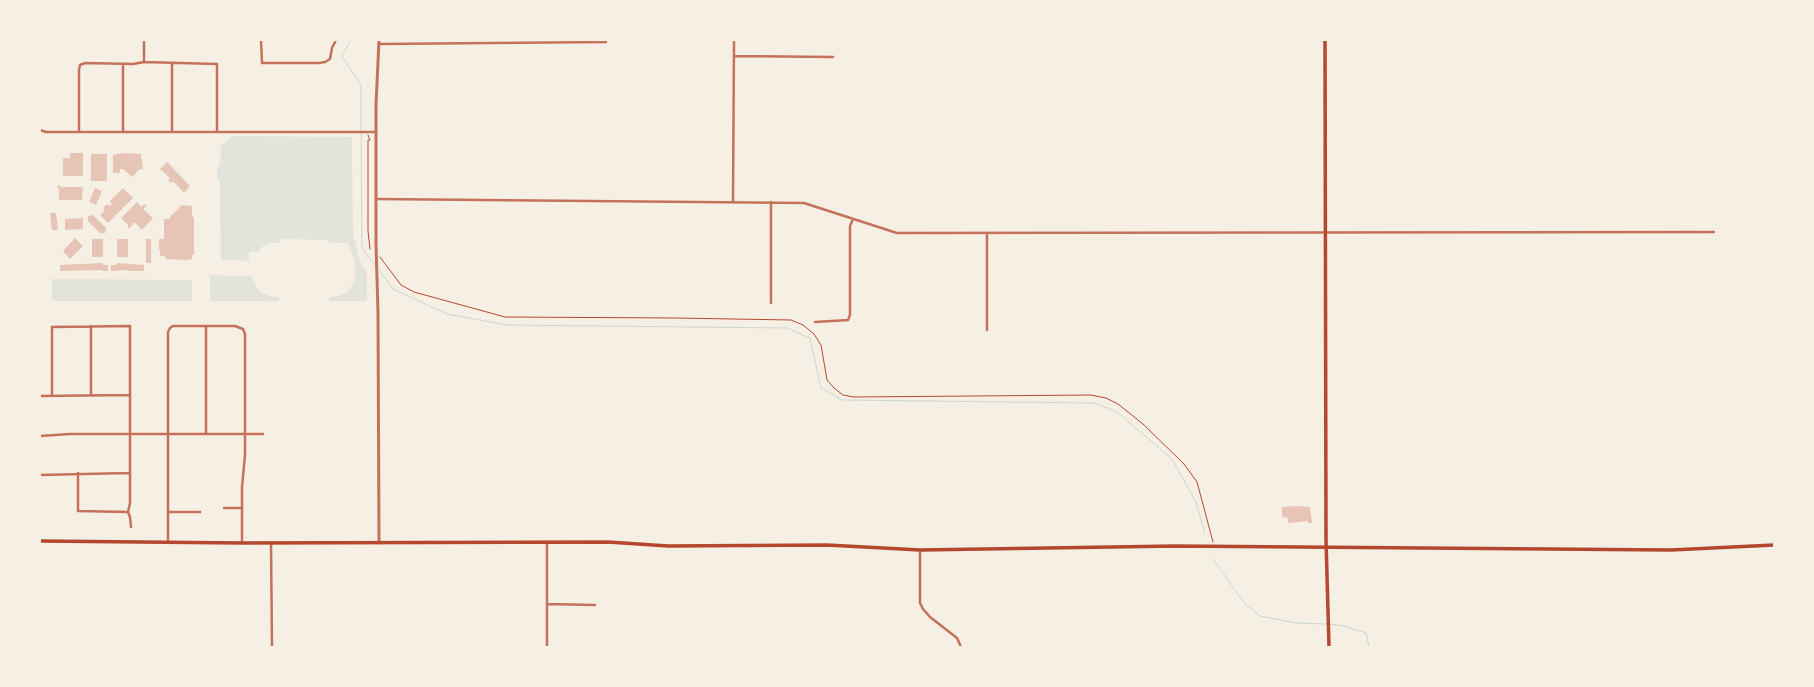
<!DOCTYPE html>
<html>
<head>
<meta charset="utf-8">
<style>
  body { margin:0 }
  #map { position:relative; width:1814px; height:687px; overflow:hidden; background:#f6efe4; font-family:Quicksand,sans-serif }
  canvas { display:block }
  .frame { position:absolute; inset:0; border:41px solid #f6efe4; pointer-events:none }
</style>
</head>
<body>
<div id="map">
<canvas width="1814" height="687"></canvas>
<div class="frame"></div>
</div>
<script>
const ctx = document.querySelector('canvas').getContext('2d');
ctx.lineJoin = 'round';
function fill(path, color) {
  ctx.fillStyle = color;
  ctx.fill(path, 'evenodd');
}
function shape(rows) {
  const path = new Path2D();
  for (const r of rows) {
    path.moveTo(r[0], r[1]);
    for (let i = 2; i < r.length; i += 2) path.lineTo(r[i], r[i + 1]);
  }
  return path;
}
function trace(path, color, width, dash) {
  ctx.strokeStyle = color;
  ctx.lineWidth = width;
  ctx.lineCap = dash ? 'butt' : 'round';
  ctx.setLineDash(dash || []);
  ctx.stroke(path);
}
fill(shape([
  [232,136,352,137,353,234,360,261,367,271,367,301,329,301,329,297,338,296,347,293,355,280,355,263,348,243,329,243,328,240,281,239,280,243,269,243,262,247,258,252,249,252,249,261,221,260,220,205,217,204,220,203,220,180,217,179,217,171,221,158,220,147],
  [210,275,251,276,259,291,269,296,279,297,279,301,210,301],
  [52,279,192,280,192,301,52,301]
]), '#e2e4dc');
trace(shape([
  [351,40,342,56,361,85,361,130],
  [361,133,362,248,376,266],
  [379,270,393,289,447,314,507,325,787,328,810,338,821,388,842,400,1094,403,1117,412,1172,459,1196,502,1205,534],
  [1213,559,1245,604,1260,616,1296,623,1326,624],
  [1329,624,1344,626,1366,633,1369,647]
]), '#c9d6d2', 1);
fill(shape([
  [70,153,83,153,83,176,63,176,63,158,70,158],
  [123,153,141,154,141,159,142,159,143,169,140,169,132,177,123,169,120,169,120,173,113,173,113,155],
  [91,154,107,154,107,181,91,181],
  [167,162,190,186,184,193,173,181,171,183,168,180,170,178,160,169],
  [59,185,61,187,83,187,82,200,59,200,59,189,57,187],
  [95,188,102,191,96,205,89,202],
  [123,188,133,198,108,223,100,215,105,210,103,208,107,204,110,206,112,204,110,201],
  [137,202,142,207,144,204,147,206,143,209,153,218,142,230,134,222,130,228,128,228,128,225,121,218],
  [182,205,192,206,192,216,194,218,194,255,192,255,192,259,188,260,165,259,165,256,160,256,160,250,159,250,159,239,164,239,164,219,170,219,170,217],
  [50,213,56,213,58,230,52,230],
  [93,215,106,228,105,233,100,233,88,221,88,216],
  [83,218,83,229,65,230,65,219],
  [75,238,83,246,70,259,63,251],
  [92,239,103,239,103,257,92,257],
  [117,239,128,239,128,257,117,257],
  [146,239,151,239,151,263,146,263],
  [103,263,103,265,108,265,108,271,102,271,102,270,60,271,60,265],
  [117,263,144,265,144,271,128,271,128,270,111,271,111,265,117,265],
  [1298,506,1310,507,1312,523,1308,523,1308,521,1288,523,1288,518,1282,517,1282,507]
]), '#e6c5b7');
trace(shape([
  [368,135,370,140,368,140,368,231,370,249],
  [380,257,401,285,414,292,505,317,676,318,791,320,803,325,814,334,821,345,827,380,834,388,843,395,854,397,1091,395,1106,398,1118,404,1143,424,1184,464,1197,482,1213,542]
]), '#b5482f', 1);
trace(shape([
  [144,40,144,62],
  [261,40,262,63,319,63,325,62,330,59,332,48,336,40],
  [379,44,606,42],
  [734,56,833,57],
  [123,64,123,131],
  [172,64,172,130],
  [40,130,46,132,376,132],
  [79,130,79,70,80,65,85,63,133,64,144,62,217,64,217,130],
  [376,199,804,203,897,233,1714,232],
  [733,201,734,40],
  [771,303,771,202],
  [815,322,848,320,850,315,850,226,853,219],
  [206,326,206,434],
  [987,330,987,233],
  [91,395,91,326],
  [40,396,129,395],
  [52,396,52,327,130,326,130,503,128,512],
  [40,436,70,434,263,434],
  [78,473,78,511,128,512],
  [40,475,129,473],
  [224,508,242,508],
  [128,512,130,517,131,527],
  [168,512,200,512],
  [168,542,168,332,170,328,173,326,235,326,243,329,245,334,245,455,242,487,242,543],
  [271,543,272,647],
  [920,550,920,603,923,609,930,617,957,638,961,647],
  [547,604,595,605],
  [547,647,547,542]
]), '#c5725c', 2.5);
trace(shape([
  [379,543,378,312,376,244,376,105,379,40]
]), '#c5725c', 3);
trace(shape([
  [1325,40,1326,539,1329,647],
  [40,541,242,543,608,542,668,546,827,545,920,550,1175,546,1671,550,1774,545]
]), '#b5482f', 3.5);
</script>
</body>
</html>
